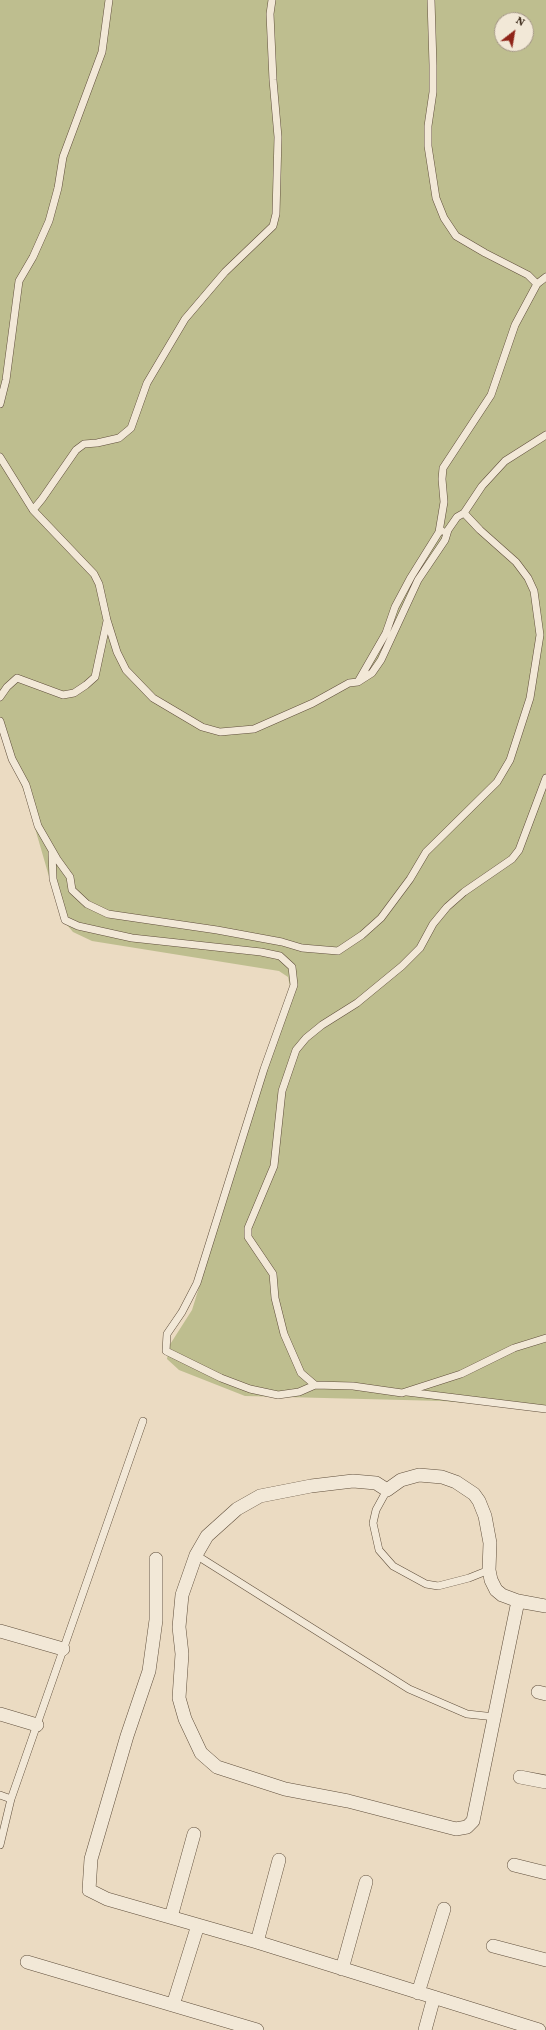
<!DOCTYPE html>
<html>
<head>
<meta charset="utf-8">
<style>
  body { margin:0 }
  #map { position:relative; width:546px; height:2030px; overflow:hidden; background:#ebdbc2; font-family:Vollkorn,serif }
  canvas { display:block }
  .north { position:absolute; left:494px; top:12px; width:40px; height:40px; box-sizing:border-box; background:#f2e8d7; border:1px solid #a59887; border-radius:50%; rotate:31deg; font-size:11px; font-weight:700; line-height:16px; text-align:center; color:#322010 }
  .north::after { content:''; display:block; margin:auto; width:14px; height:18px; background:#8f2418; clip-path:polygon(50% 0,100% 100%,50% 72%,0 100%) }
</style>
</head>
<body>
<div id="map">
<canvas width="546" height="2030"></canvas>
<div class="north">N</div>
</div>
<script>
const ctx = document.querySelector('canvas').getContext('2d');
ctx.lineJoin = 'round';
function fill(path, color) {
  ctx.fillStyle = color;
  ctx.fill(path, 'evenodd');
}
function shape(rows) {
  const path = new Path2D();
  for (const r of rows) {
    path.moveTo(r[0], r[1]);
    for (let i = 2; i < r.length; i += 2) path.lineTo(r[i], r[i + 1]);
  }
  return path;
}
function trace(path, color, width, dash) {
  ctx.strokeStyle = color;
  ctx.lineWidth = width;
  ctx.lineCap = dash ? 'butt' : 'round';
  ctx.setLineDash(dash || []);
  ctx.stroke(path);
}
fill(shape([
  [0,0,546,0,546,1410,443,1401,245,1396,179,1370,167,1359,169,1346,192,1310,291,991,288,977,279,971,92,941,73,932,61,918,26,797,0,728],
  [502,20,526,20,526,44,502,44]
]), '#bebe8f');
const lane = shape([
  [431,0,433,65,433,92,428,126,428,146,436,198,444,218,456,236,485,253,528,275,537,284],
  [0,404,6,380,19,281,33,257,49,221,58,188,63,157,102,52,109,0],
  [0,457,33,510,94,574,99,584,107,620,117,652,126,670,153,698,202,727,220,732,254,729,313,703,349,683,358,682,372,673,381,660,418,580,445,540,448,530,457,517,464,513,480,530,516,562,528,578,534,591,540,635,530,698,510,760,497,782,426,852,410,879,381,918,362,935,338,951,302,948,282,942,217,930,108,914,87,904,72,890,70,877,57,859,38,826,26,785,12,759,0,721],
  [33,510,42,499,76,450,84,444,97,443,119,438,131,428,147,383,185,319,225,272,273,226,276,214,278,137,273,80,270,14,272,0],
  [464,513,482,486,505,461,546,435],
  [439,532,444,502,442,479,443,468,491,395,515,325,537,284,546,277],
  [359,680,386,633,395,607,411,577,439,532,442,531],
  [0,697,7,687,17,678,63,695,74,693,86,685,95,677,107,621],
  [546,778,519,850,512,859,464,892,447,907,433,924,420,948,402,966,357,1003,322,1025,306,1038,296,1050,282,1091,274,1166,248,1228,248,1237,273,1274,275,1298,284,1334,301,1373,315,1385,353,1386,402,1393,461,1374,514,1348,546,1338],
  [52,853,53,879,65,920,78,926,132,938,261,952,280,956,292,967,294,985,264,1069,197,1283,182,1312,167,1334,166,1351,221,1378,250,1389,278,1395,299,1392,315,1385],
  [407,1392,546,1409],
  [387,1490,376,1510,373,1523,379,1550,393,1566,426,1584,438,1586,469,1578,489,1570],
  [196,1555,409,1689,467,1714,495,1717],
  [0,1795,11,1799],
  [0,1845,11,1799,143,1421]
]);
const street = shape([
  [156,1559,156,1620,149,1671,127,1736,91,1859,89,1890,107,1899,257,1942,539,2030],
  [518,1601,473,1821,467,1827,456,1829,348,1801,285,1789,217,1767,201,1753,185,1719,179,1698,182,1654,179,1627,182,1595,196,1555,207,1536,237,1509,260,1496,311,1486,353,1481,376,1483,387,1490,401,1480,419,1475,442,1477,456,1482,474,1494,479,1501,485,1516,490,1543,489,1570,491,1580,496,1590,502,1595,518,1601,546,1606],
  [0,1631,63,1649],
  [538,1692,546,1694],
  [0,1714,37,1725],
  [520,1777,546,1782],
  [514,1865,546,1873],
  [171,1917,194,1834],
  [257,1942,279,1860],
  [493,1946,546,1960],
  [27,1962,257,2030],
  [342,1969,366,1882],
  [418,1993,444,1909],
  [173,2005,198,1925],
  [425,2030,434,1997]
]);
trace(lane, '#604f3c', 8);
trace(street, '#604f3c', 14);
trace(lane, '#f2e8d7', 7);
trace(street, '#f2e8d7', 13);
</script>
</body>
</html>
